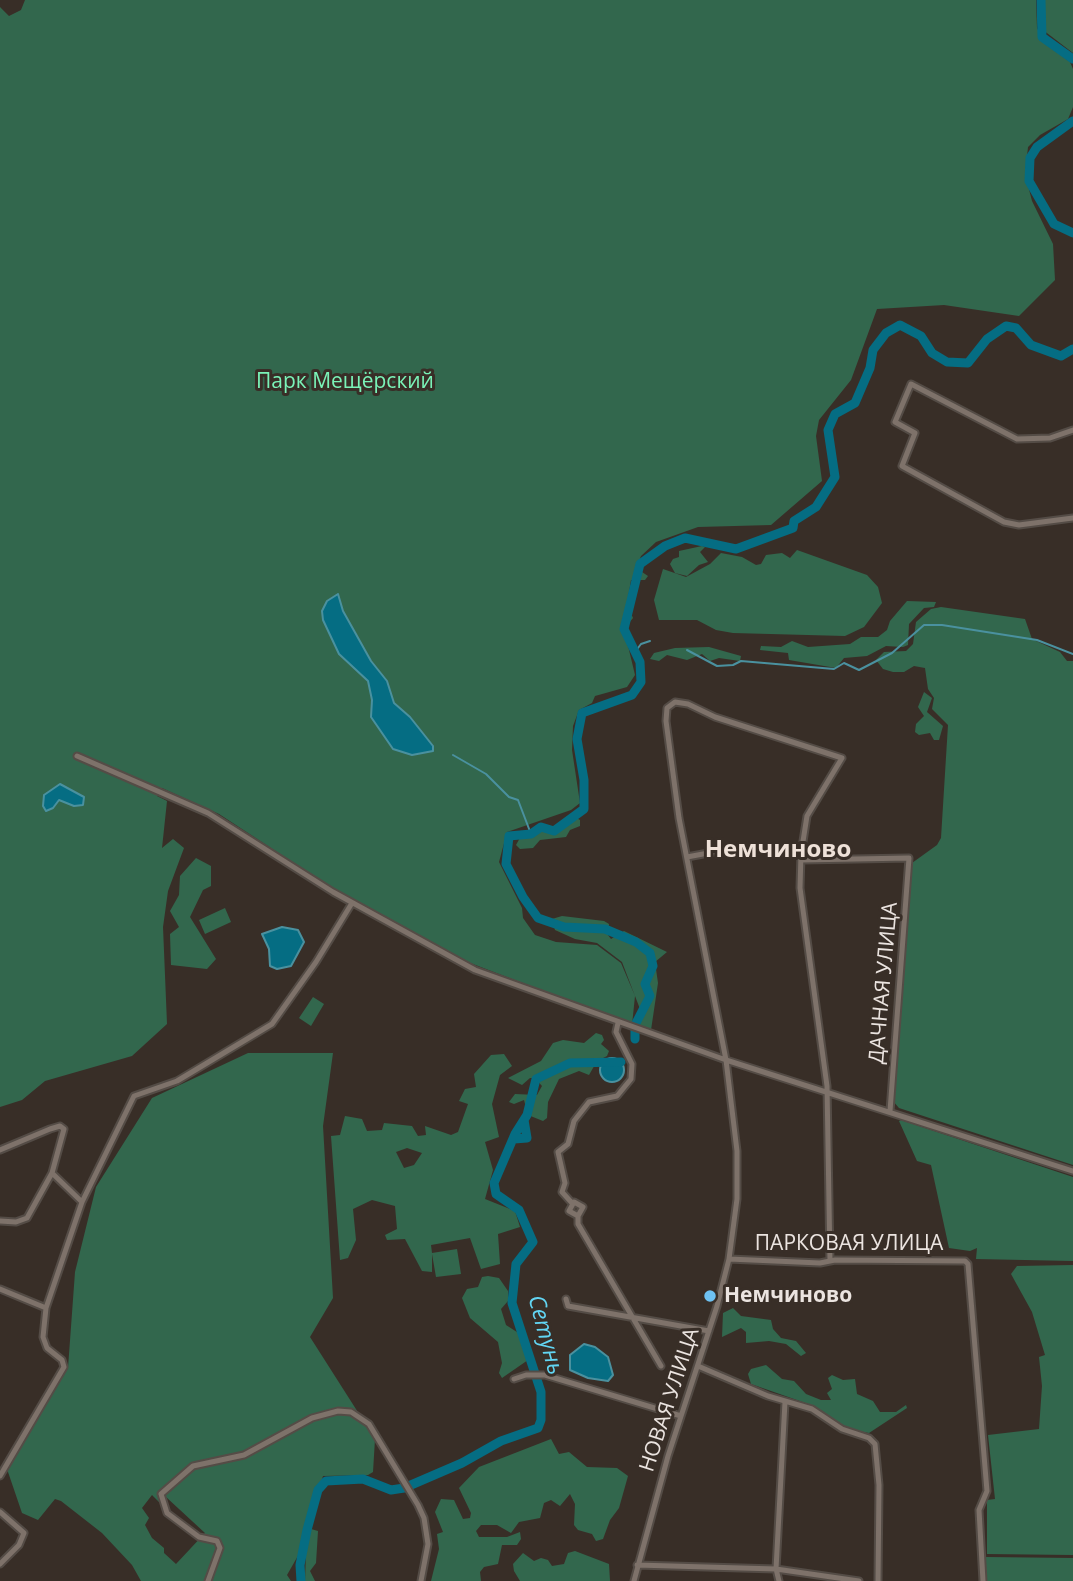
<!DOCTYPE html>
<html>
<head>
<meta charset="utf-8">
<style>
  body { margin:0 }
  canvas { display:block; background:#382e27 }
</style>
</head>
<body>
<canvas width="1073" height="1581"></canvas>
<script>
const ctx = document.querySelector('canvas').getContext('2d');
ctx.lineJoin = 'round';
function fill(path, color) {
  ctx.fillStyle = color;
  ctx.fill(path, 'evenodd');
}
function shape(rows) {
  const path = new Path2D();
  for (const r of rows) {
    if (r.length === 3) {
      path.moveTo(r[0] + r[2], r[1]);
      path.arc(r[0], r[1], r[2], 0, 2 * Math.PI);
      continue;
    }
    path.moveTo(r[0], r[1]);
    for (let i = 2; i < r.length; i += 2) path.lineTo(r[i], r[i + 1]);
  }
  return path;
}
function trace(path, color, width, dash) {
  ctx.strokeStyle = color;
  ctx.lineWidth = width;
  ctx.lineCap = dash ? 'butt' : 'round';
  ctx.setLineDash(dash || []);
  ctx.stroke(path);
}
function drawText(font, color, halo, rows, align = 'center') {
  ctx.font = font + ' "Open Sans",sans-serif';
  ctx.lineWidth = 6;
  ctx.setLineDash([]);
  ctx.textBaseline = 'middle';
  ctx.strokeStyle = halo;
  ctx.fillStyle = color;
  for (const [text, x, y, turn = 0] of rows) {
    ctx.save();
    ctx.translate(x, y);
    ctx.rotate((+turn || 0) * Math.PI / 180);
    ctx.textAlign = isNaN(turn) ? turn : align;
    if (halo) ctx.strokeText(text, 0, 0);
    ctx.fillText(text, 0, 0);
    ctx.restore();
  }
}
fill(shape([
  [25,0,1036,0,1037,28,1046,44,1070,62,1073,69,1073,107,1068,119,1040,135,1028,147,1025,174,1032,201,1053,244,1055,280,1019,316,944,305,877,309,851,380,819,420,816,436,822,481,771,525,698,527,656,542,641,556,636,568,648,576,645,580,631,580,627,604,633,618,624,629,635,675,627,687,595,696,592,703,579,710,573,726,572,750,580,803,571,810,507,832,499,862,522,908,523,918,535,935,556,942,597,945,621,963,635,996,632,1025,452,956,332,888,219,814,162,788,157,796,167,801,162,848,173,839,184,848,168,891,163,927,167,1024,132,1056,45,1081,22,1100,0,1107,0,7,9,16,21,10],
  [1044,0,1073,0,1073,53,1043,30,1041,8],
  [702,546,705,547,700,552,708,562,699,565,687,576,675,573,670,564,673,559,679,557,679,551],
  [797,550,867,575,878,587,882,603,864,627,845,636,733,633,716,630,697,620,659,620,654,600,663,569,686,577,710,564,721,553,742,557,756,565,761,564,766,555,782,553,790,558],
  [907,601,936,602,934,607,924,608,909,624,908,645,903,647,886,646,867,656,844,658,836,668,789,660,788,653,760,650,761,646,781,647,792,641,808,647,850,644,861,637,878,637,887,630,890,621],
  [941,607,1025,619,1032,639,1060,652,1067,661,1073,661,1073,1165,899,1108,893,1101,912,863,937,845,941,838,948,725,932,709,934,698,928,689,925,668,914,666,904,672,893,672,883,669,876,660,884,652,906,651,913,644,916,622,931,609],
  [709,647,741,656,740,661,719,658,710,661,702,654,687,660,667,655,659,661,650,659,654,653,675,648],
  [924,692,932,698,927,712,943,726,939,740,934,740,930,733,919,735,915,732,916,724,924,716,918,707],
  [575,817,580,820,580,826,570,830,566,837,540,840,533,848,520,849,516,845,521,836,543,831,554,833],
  [196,858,211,866,211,886,203,890,190,917,216,959,207,969,171,965,170,934,179,927,170,911,179,895,180,876],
  [225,908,231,922,205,934,199,920],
  [562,916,604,921,609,924,608,935,611,939,624,931,667,952,655,962,658,983,651,1030,637,1024,637,1013,640,1009,622,962,597,943,575,939,555,930,552,919],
  [313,997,324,1004,311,1026,299,1018],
  [596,1033,602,1035,604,1040,601,1044,609,1051,607,1056,597,1061,589,1075,579,1071,559,1079,548,1102,547,1118,543,1121,528,1115,524,1100,514,1104,509,1102,515,1094,537,1095,542,1086,535,1078,530,1078,522,1085,508,1078,541,1061,553,1043,563,1040,584,1043],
  [248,1053,333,1053,323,1126,333,1298,310,1337,375,1439,373,1472,368,1475,323,1476,299,1554,287,1575,291,1581,141,1581,132,1565,102,1533,61,1501,55,1499,38,1520,22,1513,7,1469,68,1368,75,1272,96,1187,152,1098],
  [152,1495,159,1502,166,1497,205,1533,176,1564,164,1553,164,1548,152,1538,145,1525,149,1518,142,1508],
  [504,1054,512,1066,500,1075,492,1104,499,1137,485,1142,493,1170,485,1199,515,1211,520,1227,498,1234,500,1264,481,1269,470,1238,431,1245,432,1253,457,1249,461,1274,436,1277,432,1254,432,1272,422,1271,405,1239,387,1240,385,1235,397,1229,395,1206,372,1200,353,1209,356,1240,348,1258,340,1260,331,1136,340,1135,345,1116,362,1119,367,1131,382,1130,384,1123,412,1126,418,1136,426,1135,425,1126,451,1135,458,1132,468,1104,459,1101,465,1089,476,1087,474,1074,491,1055],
  [407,1148,422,1153,414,1165,404,1168,396,1152],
  [901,1120,1073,1177,1073,1261,976,1259,977,1248,970,1251,949,1248,931,1165,917,1161,899,1121],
  [1073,1265,1073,1555,987,1554,987,1500,995,1499,988,1435,1039,1429,1042,1386,1039,1357,1045,1355,1032,1312,1011,1274,1017,1266],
  [488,1276,499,1278,508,1291,508,1301,501,1309,506,1325,520,1334,528,1354,528,1360,502,1378,499,1373,502,1363,498,1342,470,1318,462,1298,467,1289,478,1287,482,1277],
  [733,1308,741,1316,771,1320,773,1329,781,1338,796,1341,806,1353,801,1356,786,1344,769,1341,746,1343,746,1332,741,1328,722,1337,723,1313],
  [766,1365,782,1379,794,1381,806,1394,821,1400,831,1400,827,1393,832,1389,828,1378,832,1375,843,1380,855,1379,857,1394,873,1401,880,1412,896,1412,906,1405,907,1408,869,1433,847,1429,814,1406,751,1384,748,1374,751,1369],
  [551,1439,559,1454,569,1452,587,1467,617,1468,628,1476,619,1508,610,1520,603,1539,596,1541,592,1534,578,1530,574,1525,575,1504,570,1494,560,1506,551,1500,544,1503,540,1518,519,1522,511,1533,497,1525,481,1525,476,1531,479,1537,507,1537,520,1532,521,1539,517,1545,502,1545,498,1564,484,1567,480,1572,481,1581,431,1581,439,1549,437,1534,443,1532,435,1512,441,1499,454,1500,463,1519,470,1518,471,1513,459,1488,479,1467],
  [311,1529,318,1531,316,1563,310,1571,315,1581,305,1581,306,1552],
  [575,1551,609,1564,610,1581,520,1581,514,1571,513,1564,523,1553,534,1561,541,1558,548,1560,552,1566,564,1564,568,1553],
  [986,1557,1073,1558,1073,1581,986,1581]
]), '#32674d');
const water = shape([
  [338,594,343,611,371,661,387,681,394,703,410,717,433,746,433,751,412,755,393,749,371,717,372,700,368,681,339,654,323,620,322,611,327,601,338,594],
  [60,784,84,797,83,805,74,806,59,800,53,808,46,811,43,806,44,795,60,784],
  [282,927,298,930,304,942,291,966,277,969,270,966,269,949,262,934,282,927],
  [612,1070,12],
  [584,1344,595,1347,608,1357,613,1375,608,1381,588,1378,570,1370,570,1355,584,1344]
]);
fill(water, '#056d83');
trace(water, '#4a919f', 2);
trace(shape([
  [687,650,717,666,733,665,741,661,834,669,844,663,859,670,892,653,924,625,942,625,1037,640,1073,654],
  [635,652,641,644,650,641],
  [453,755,486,774,509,797,518,800,531,834]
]), '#4a919f', 2);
trace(shape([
  [1041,0,1042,37,1073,59],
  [1073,121,1037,147,1030,158,1029,181,1054,224,1073,233],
  [635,1039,635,1025,650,996,645,984,653,966,650,953,636,942,605,929,564,927,538,918,523,897,506,864,509,836,531,834,541,827,554,831,584,809,584,780,577,739,582,713,632,695,641,682,640,662,624,629,640,564,665,546,685,538,736,549,793,528,794,521,816,507,835,477,828,430,835,414,855,403,870,368,873,350,886,333,900,325,921,336,932,353,947,362,968,363,987,339,1006,326,1016,328,1031,345,1061,356,1073,349],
  [514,1139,527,1138,524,1120],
  [301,1581,300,1565,307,1530,318,1490,326,1481,363,1479,391,1490,404,1488,462,1463,501,1441,538,1428,541,1420,541,1392,512,1303,516,1264,533,1242,519,1210,496,1194,494,1183,515,1134,527,1115,536,1079,570,1063,621,1062]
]), '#056d83', 9);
const minor = shape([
  [1073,430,1050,438,1017,439,911,384,895,422,915,433,902,466,1004,522,1019,525,1073,518],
  [77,756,208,813,333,892,475,970,726,1060,1073,1171],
  [687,857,719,851,802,849],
  [801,860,909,858,890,1111],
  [0,1150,50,1129,60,1126,64,1129,52,1173,27,1218,16,1222,0,1221],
  [52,1173,82,1202],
  [572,1203,562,1192,565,1183,558,1152,568,1144,574,1121,589,1102,617,1096,631,1079,632,1064,616,1032,618,1023],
  [578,1216,569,1211,574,1202,583,1207,578,1216,578,1224,661,1366],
  [729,1259,820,1263,835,1260,965,1261,968,1264,987,1491,979,1510,983,1581],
  [0,1289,46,1308,82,1202,134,1096,177,1081,272,1024,316,962,352,903],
  [566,1299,568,1306,709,1331],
  [698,1366,768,1396,812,1409,842,1429,869,1438,875,1444,879,1485,878,1581],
  [514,1379,526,1375,545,1375,681,1416],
  [0,1476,64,1367,62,1360,47,1348,43,1337,46,1308],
  [0,1512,24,1533,19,1545,0,1564],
  [637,1565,776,1569,859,1581],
  [208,1581,220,1548,217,1541,199,1537,167,1513,161,1494,193,1466,244,1455,312,1418,338,1411,351,1412,369,1424,418,1505,424,1518,428,1544,421,1581],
  [634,1581,668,1456,717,1306,729,1259,737,1199,737,1151,726,1060,679,818,666,721,667,708,675,702,688,704,715,717,842,758,807,816,801,854,800,888,827,1086,830,1261],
  [779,1581,776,1569,785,1402]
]);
trace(minor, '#544c46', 9);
trace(minor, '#7e726a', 5);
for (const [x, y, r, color] of [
  [710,1296,7,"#6ec2f3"]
]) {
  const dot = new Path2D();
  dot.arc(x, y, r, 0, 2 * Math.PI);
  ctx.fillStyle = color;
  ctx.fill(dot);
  trace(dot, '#382e27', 2.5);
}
drawText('21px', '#7af3b8', '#382e27', [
  ["Парк Мещёрский",345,382]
]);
drawText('21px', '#ebe4e0', '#382e27', [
  ["ДАЧНАЯ УЛИЦА",884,983,-85],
  ["ПАРКОВАЯ УЛИЦА",849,1244],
  ["НОВАЯ УЛИЦА",670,1400,-72]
]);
drawText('bold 21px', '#ebe4e0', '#382e27', [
  ["Немчиново",724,1296]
], 'left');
drawText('italic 23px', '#62d5f3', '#382e27', [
  ["Сетунь",545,1335,75]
]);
drawText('bold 24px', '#eee1d8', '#382e27', [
  ["Немчиново",778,850]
]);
</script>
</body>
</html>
